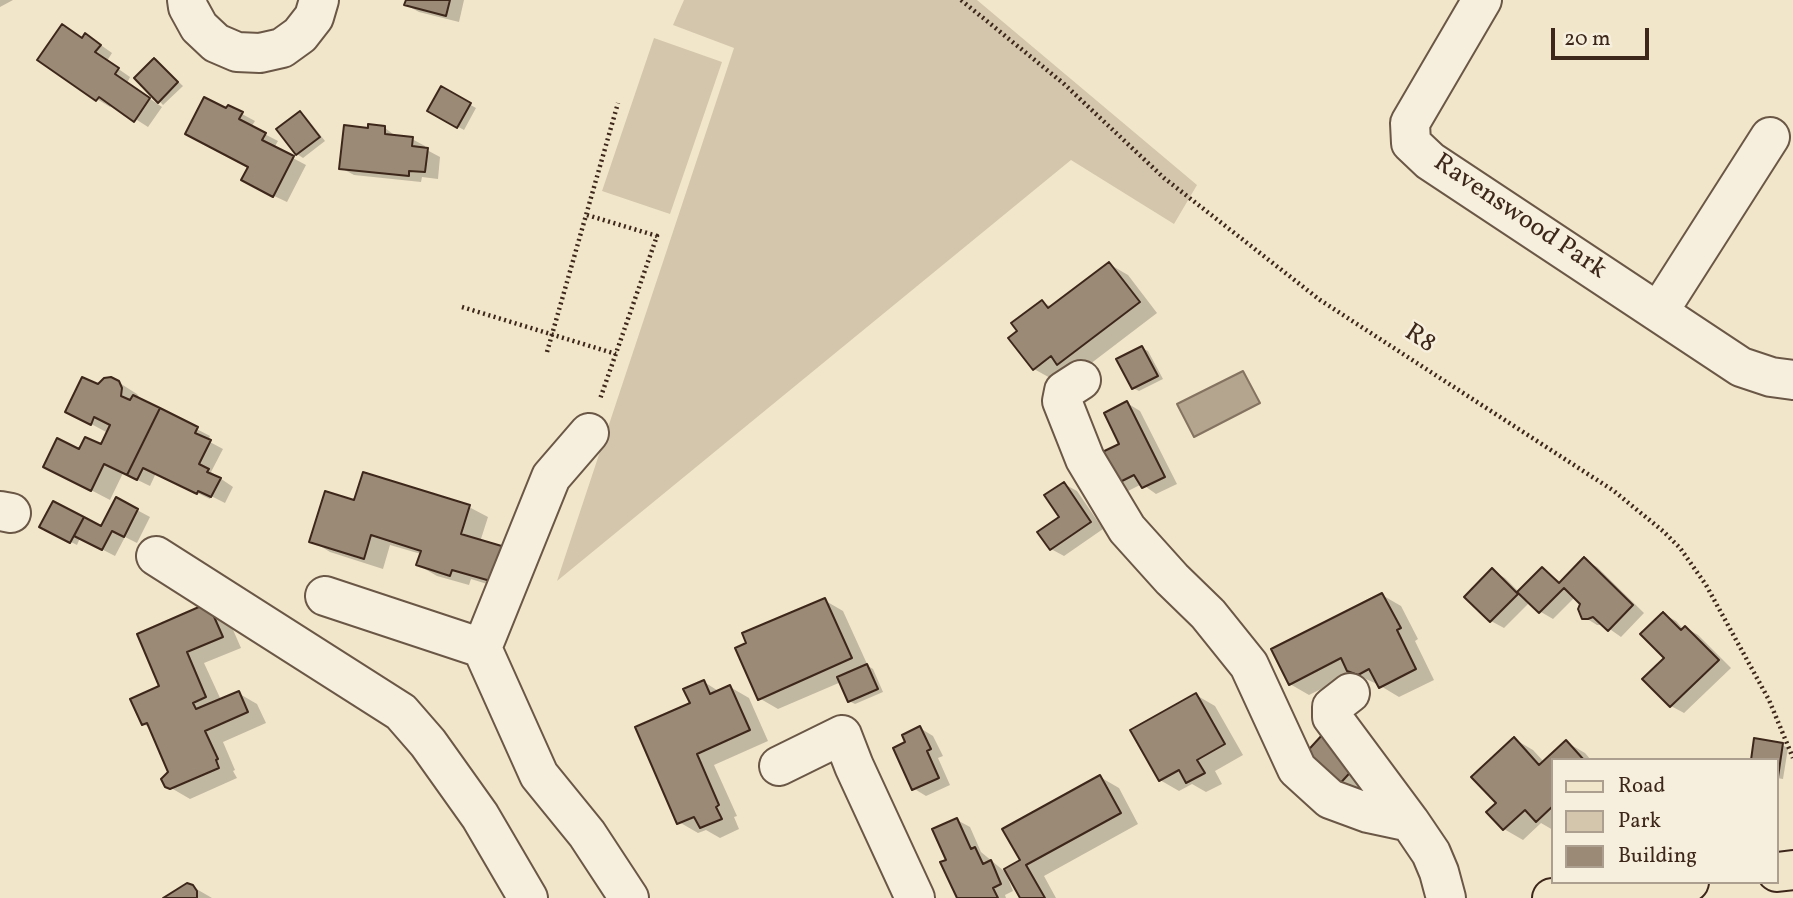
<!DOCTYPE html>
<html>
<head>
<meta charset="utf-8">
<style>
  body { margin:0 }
  #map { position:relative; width:1793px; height:898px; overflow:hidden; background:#f2e6ca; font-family:Vollkorn,serif }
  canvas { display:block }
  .legend { position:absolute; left:1551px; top:758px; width:228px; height:126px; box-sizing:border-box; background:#f7efdd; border:2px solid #ad9f8f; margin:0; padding:9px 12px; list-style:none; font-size:21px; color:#3d271a }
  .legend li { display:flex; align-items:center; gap:14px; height:35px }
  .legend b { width:35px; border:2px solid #ad9f8f }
  .scale { position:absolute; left:1551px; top:28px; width:98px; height:32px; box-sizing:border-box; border:4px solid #3d271a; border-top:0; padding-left:9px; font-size:21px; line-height:24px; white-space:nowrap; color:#3d271a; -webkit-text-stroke:5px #f7efdd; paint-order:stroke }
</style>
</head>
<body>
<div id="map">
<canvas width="1793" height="898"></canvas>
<ul class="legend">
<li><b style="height:9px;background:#f2e6ca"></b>Road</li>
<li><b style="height:19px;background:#d3c6ac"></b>Park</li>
<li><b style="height:19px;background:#9b8a76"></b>Building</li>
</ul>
<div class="scale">20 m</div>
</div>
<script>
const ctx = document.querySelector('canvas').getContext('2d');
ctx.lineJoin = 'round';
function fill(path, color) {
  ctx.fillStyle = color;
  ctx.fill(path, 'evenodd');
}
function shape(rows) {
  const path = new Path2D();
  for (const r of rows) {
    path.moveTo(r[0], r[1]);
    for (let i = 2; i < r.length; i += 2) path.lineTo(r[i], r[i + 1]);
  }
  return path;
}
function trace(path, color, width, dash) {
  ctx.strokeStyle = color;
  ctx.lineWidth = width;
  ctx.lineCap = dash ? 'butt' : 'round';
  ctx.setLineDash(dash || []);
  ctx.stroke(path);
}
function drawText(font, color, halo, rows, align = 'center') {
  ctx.font = font + ' Vollkorn,serif';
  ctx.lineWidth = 5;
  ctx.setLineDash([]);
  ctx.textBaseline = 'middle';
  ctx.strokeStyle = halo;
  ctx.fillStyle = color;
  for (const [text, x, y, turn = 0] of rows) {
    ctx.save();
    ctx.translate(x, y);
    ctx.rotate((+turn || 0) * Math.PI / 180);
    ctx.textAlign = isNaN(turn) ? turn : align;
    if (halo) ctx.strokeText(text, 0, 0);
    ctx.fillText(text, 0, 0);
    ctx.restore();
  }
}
fill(shape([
  [684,0,977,0,1197,185,1174,224,1071,160,557,581,734,48,673,25],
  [654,38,722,62,670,214,602,191]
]), '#d3c6ac');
const water = shape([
  [1243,371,1260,403,1194,437,1177,404,1243,371]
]);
fill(water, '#b4a58e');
trace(water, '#847360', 2);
fill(shape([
  [0,0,13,0,0,7],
  [407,0,464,0,459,22,419,12,406,5],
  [83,39,98,43,112,53,107,61,130,77,127,83,162,107,148,127,112,104,110,107,97,99,40,60],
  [155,60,183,86,163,105,137,78],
  [442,89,476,108,464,130,429,111],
  [227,110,242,114,255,121,251,127,278,141,274,148,306,165,287,202,255,187],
  [300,113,306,117,325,141,303,158,297,154,278,130],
  [385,128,397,137,412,139,425,146,425,149,440,157,438,179,422,177,421,182,354,175,341,168,370,130],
  [1109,264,1128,275,1157,313,1077,374,1052,379,1034,369,1019,331,1042,302,1052,307],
  [1142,348,1148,351,1163,379,1139,391,1133,388],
  [118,382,137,394,141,400,210,436,208,441,223,449,211,472,233,487,225,503,211,496,210,499,156,473,150,486,123,473,110,500,45,466,80,451,102,446,108,433,67,411,98,387],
  [1127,403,1140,411,1177,484,1156,494,1142,484,1126,492,1113,485],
  [1064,484,1077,491,1103,529,1064,556,1051,549,1062,517],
  [355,502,469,507,488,517,480,542,513,592,471,579,469,585,437,576,418,565,421,554,390,545,383,569,330,552,312,541],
  [53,504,102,528,137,510,150,517,137,543,125,537,115,556,80,538,77,545,47,530],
  [1584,560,1597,567,1644,613,1621,637,1604,625,1597,625,1584,617,1582,604,1575,597,1553,619,1541,612,1530,602,1504,628,1491,621,1466,597,1493,571,1505,578,1519,592,1542,569,1562,583],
  [1382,595,1401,606,1418,639,1415,641,1434,680,1399,697,1379,685,1353,673,1309,695,1290,684],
  [824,600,843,611,868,666,873,669,883,692,855,704,849,701,841,682,778,709,759,698],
  [208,605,227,616,241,648,204,663,221,700,238,693,257,704,266,723,223,742,235,770,233,771,237,778,190,799,166,785,170,773,151,728,143,724],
  [1663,614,1676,621,1684,630,1686,628,1698,635,1731,668,1684,713,1671,706,1645,679,1667,658],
  [704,682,720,692,730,687,749,698,768,741,714,765,737,816,734,817,739,829,720,838,706,830,698,833,679,822,692,704],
  [1196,695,1215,706,1243,755,1215,771,1222,784,1206,792,1192,784,1179,791,1160,780],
  [920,728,933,736,943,756,938,758,950,785,926,796,913,788,908,743],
  [1514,739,1533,750,1544,762,1566,742,1585,753,1591,760,1553,760,1553,830,1541,823,1523,840,1504,829,1499,803],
  [1782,745,1788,748,1783,779,1777,778,1777,760],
  [1303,758,1369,774,1349,795],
  [1100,777,1119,788,1138,824,1044,876,1056,898,1022,898,1009,875,1007,876,1013,891,1005,895,1006,898,958,898,948,861,957,820,970,827,981,852,1004,871,1022,861],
  [193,887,212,898,166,898]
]), '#0003');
const building = shape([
  [406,0,450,0,446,16,404,5,406,0],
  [62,24,82,38,85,33,101,45,95,52,119,68,115,74,150,98,134,122,99,97,96,101,37,60,62,24],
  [154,58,178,82,158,103,134,78,154,58],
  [441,86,471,103,457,128,427,111,441,86],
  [204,97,226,108,228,105,243,112,239,119,266,133,262,140,294,156,273,197,241,180,248,167,185,134,204,97],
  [300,111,320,137,296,155,276,129,300,111],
  [368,124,385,126,385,134,413,137,412,146,428,148,425,172,409,171,409,176,339,169,344,125,368,128,368,124],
  [1109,262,1140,302,1057,365,1051,356,1033,370,1008,338,1017,331,1011,323,1042,300,1048,308,1109,262],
  [1142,346,1158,376,1132,389,1116,359,1142,346],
  [82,377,98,384,104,378,111,377,119,381,122,388,121,396,130,400,133,395,160,408,127,475,104,464,91,491,43,467,57,438,79,449,85,437,101,444,110,425,94,417,91,425,65,412,82,377],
  [1127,401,1165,477,1142,488,1134,475,1112,486,1096,455,1119,444,1104,413,1127,401],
  [160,408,198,427,195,433,211,440,199,464,209,469,207,472,221,478,211,497,198,491,197,494,143,468,137,480,127,475,160,408],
  [363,472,470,505,461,534,505,547,494,582,452,570,450,576,416,565,421,551,371,535,364,559,309,542,325,491,354,500,363,472],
  [1064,482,1091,522,1050,550,1037,532,1059,517,1044,495,1064,482],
  [116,497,138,509,124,537,112,531,102,550,74,536,84,517,101,526,116,497],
  [53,501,84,517,70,543,39,527,53,501],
  [1584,557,1633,605,1608,631,1593,617,1588,619,1582,619,1578,609,1580,604,1564,588,1539,613,1517,592,1542,567,1559,583,1584,557],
  [1492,568,1518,594,1490,622,1464,597,1492,568],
  [1382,593,1401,628,1397,630,1416,669,1379,688,1369,669,1358,675,1347,671,1341,658,1289,685,1271,649,1382,593],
  [825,598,852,658,758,700,735,648,746,643,742,633,825,598],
  [208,603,223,637,187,652,206,697,193,703,196,709,239,691,248,712,205,731,218,759,216,760,219,768,170,789,165,787,161,779,168,772,147,723,142,725,130,699,159,686,137,634,208,603],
  [1663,612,1681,630,1685,626,1719,660,1670,707,1642,679,1664,658,1640,634,1663,612],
  [867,664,878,689,848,702,837,677,867,664],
  [704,680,710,694,730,685,750,730,697,754,719,805,716,807,722,819,700,828,694,817,677,824,635,727,690,703,683,689,704,680],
  [1196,693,1225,744,1197,760,1205,773,1186,783,1179,770,1159,781,1130,730,1196,693],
  [920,726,931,749,927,751,939,778,912,790,893,748,905,742,902,735,920,726],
  [1323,734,1357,765,1335,789,1301,758,1323,734],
  [1514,737,1539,765,1566,740,1584,760,1553,760,1553,806,1536,822,1525,810,1503,830,1486,812,1496,803,1471,777,1514,737],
  [1754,738,1783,743,1778,777,1777,760,1751,760,1754,738],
  [1100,775,1121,813,1026,865,1045,898,1020,898,1004,869,1020,860,1002,829,1100,775],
  [957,818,971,849,975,847,983,864,991,860,1001,884,993,888,998,898,957,898,940,862,946,860,932,829,957,818],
  [187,883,193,885,197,891,197,898,163,898,187,883]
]);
fill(building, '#9b8a76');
trace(building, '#3d271a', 2);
const minor = shape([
  [187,0,188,7,199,27,216,43,237,52,260,53,282,48,300,35,314,17,319,0],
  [1482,0,1410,123,1411,143,1430,161,1741,367,1771,377,1793,380],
  [1659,311,1770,137],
  [1081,380,1064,391,1062,401,1085,459,1127,529,1172,579,1208,614,1249,665,1297,769,1330,799,1368,813,1410,822,1431,853,1439,872,1446,898],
  [0,511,11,513],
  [156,556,401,712,428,743,480,816,528,898],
  [325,596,482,648,539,775,587,834,629,898],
  [482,648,551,477,589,433],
  [1350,693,1332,707,1332,717,1410,822],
  [779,766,842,735,854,766,915,898]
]);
const major = shape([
  [1777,872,1793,870],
  [1552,898,1689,882]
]);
trace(minor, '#6a5746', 42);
trace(major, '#3d271a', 42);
trace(shape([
  [961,0,1063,83,1164,178,1320,300,1614,491,1664,532,1680,548,1706,585,1769,700,1793,758],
  [587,215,657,236,600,399],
  [462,307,616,354],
  [547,352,618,103]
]), '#3d271a', 4.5, [2, 3.5]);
trace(minor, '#f7efdd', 38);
trace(major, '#f2e6ca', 38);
drawText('26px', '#3d271a', '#f7efdd', [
  ["Ravenswood Park",1519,218,34],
  ["R8",1419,340,33]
]);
</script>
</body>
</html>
